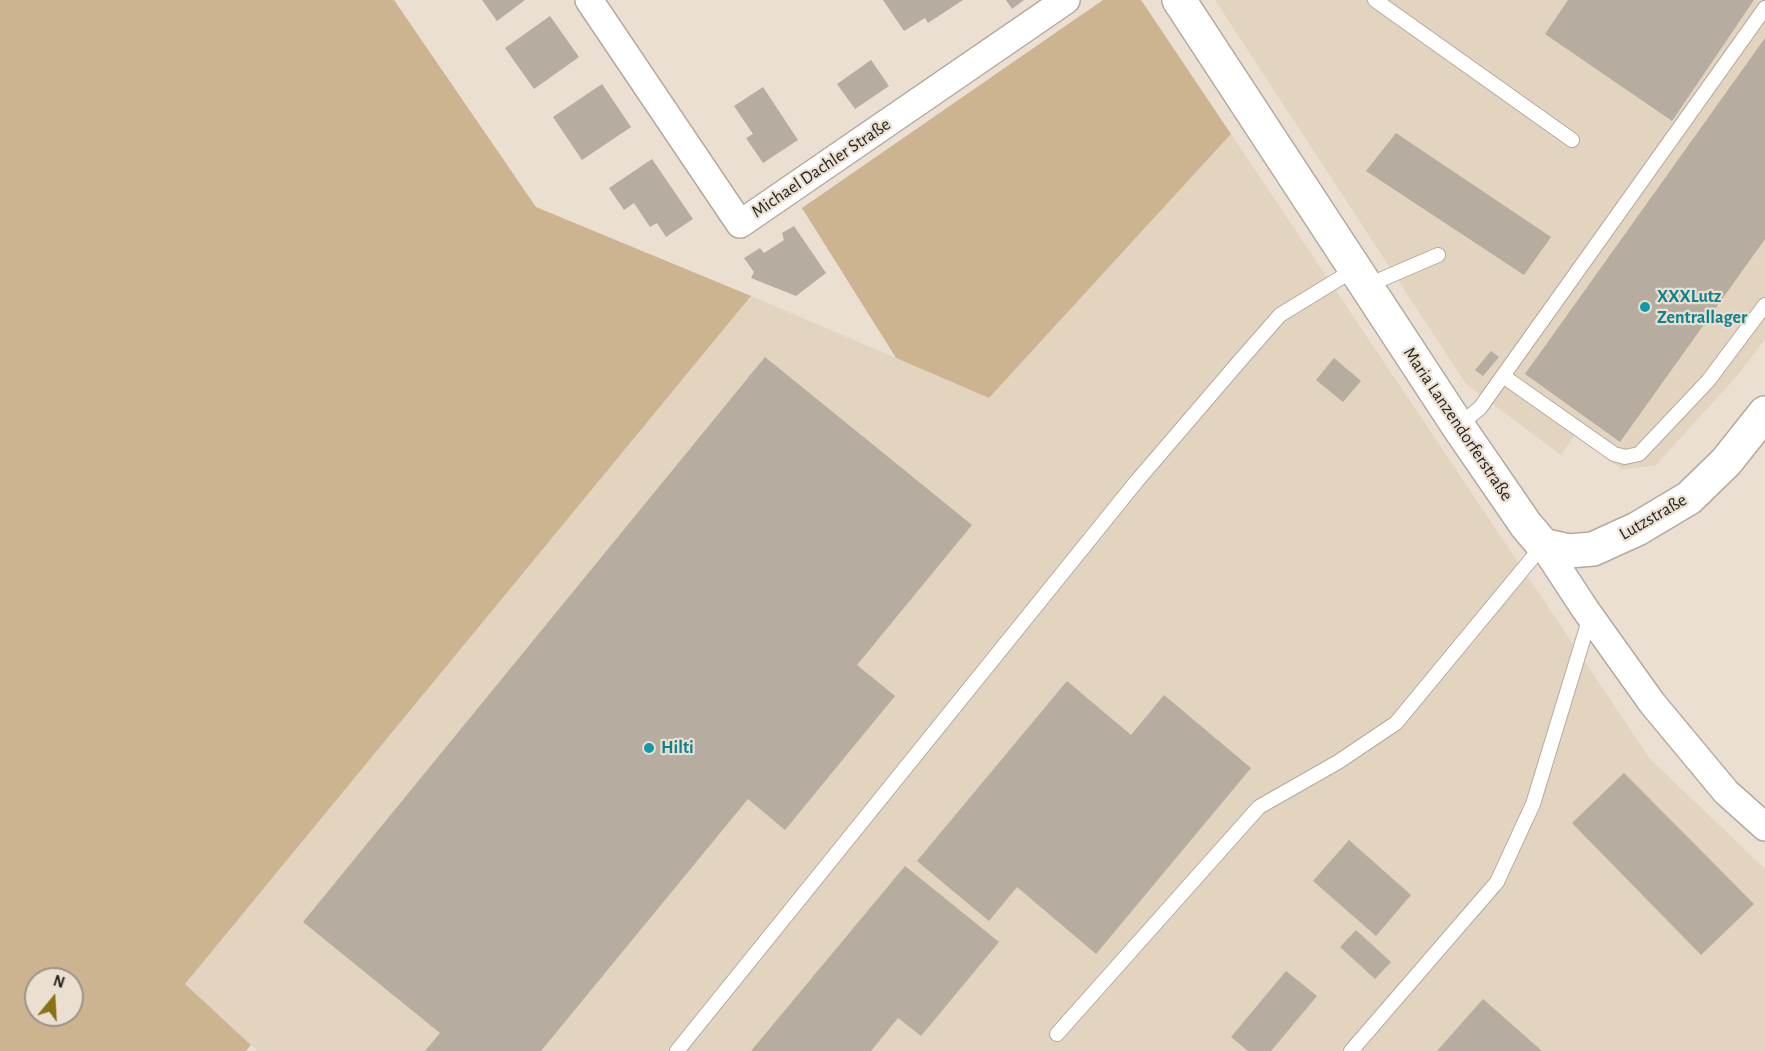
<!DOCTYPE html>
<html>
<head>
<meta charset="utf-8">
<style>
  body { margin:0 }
  #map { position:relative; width:1765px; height:1051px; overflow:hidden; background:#eadfd1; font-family:"Alegreya Sans",sans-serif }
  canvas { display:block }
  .north { position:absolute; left:24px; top:967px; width:60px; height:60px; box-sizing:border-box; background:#eadfd1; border:2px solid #9c9489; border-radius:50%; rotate:18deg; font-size:16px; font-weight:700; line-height:24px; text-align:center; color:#27231e }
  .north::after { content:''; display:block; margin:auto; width:21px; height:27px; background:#887214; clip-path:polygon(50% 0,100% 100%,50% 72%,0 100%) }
</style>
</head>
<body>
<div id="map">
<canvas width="1765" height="1051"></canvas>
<div class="north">N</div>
</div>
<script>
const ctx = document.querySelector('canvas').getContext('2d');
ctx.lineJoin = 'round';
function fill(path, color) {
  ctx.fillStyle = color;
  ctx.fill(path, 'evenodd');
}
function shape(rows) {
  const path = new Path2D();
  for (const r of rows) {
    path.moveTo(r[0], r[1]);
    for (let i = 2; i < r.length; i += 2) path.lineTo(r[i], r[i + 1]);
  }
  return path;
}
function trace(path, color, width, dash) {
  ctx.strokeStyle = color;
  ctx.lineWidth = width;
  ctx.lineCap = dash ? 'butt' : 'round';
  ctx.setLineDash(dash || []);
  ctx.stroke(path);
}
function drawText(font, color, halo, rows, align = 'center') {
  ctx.font = font + ' "Alegreya Sans",sans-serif';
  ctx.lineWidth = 4.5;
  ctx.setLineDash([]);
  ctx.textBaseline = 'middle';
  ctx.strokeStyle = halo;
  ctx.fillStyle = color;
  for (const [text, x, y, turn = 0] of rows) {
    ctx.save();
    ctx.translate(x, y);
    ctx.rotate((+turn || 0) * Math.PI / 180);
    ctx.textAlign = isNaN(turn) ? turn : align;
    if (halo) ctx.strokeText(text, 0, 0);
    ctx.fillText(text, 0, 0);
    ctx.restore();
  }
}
fill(shape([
  [1215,0,1765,0,1765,339,1736,377,1655,466,1621,469,1575,435,1561,455,1466,384],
  [1231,134,1650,759,1765,869,1765,1051,258,1051,184,984,751,296,989,398]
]), '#e3d4c0');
fill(shape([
  [0,0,394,0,536,207,751,296,185,984,251,1045,246,1051,0,1051],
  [36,979,72,979,72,1015,36,1015],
  [1103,0,1141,0,1231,134,989,398,896,358,802,208]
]), '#ccb491');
fill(shape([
  [482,0,525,0,497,21],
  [883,0,963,0,928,23,925,18,904,31],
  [1006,0,1024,0,1012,9],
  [1568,0,1754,0,1672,121,1545,34],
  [550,16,579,57,534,89,505,48],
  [1765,38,1765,239,1620,442,1525,374],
  [871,60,889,86,855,109,837,84],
  [602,84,631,127,582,160,553,117],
  [763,87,798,140,763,163,746,138,753,134,734,106],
  [1396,133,1551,237,1524,275,1366,171],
  [652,159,693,219,666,237,657,223,650,227,634,203,624,210,609,188],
  [794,226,826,273,796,296,751,278,754,272,744,258,760,248,764,253,784,240,782,233],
  [1491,351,1499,357,1483,376,1475,370],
  [765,357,972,525,857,665,895,696,785,830,748,799,541,1051,425,1051,440,1033,303,922],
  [1334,358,1361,381,1343,402,1316,380],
  [1067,681,1131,735,1164,695,1251,768,1096,954,1017,887,989,921,917,861],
  [1624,773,1754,904,1701,955,1572,823],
  [1349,840,1411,895,1376,936,1313,881],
  [905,866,999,942,921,1036,898,1018,871,1051,751,1051],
  [1356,930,1391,962,1375,979,1340,947],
  [1286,971,1317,996,1271,1051,1248,1051,1231,1037],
  [1483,999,1542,1051,1437,1051]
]), '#b6ac9f');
const service = shape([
  [1375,0,1572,140],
  [1366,286,1438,255],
  [1503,376,1614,454,1625,457,1639,454,1708,381,1765,305],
  [1458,426,1480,408,1765,8],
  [1057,1034,1259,807,1338,762,1396,723,1543,545],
  [677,1051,1136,482,1238,363,1280,315,1355,269],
  [1351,1051,1497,882,1533,804,1590,617]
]);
const minor = shape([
  [589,0,740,224,1066,0],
  [1543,545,1585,609,1652,703,1726,792,1765,827]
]);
const tertiary = shape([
  [1179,0,1458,426,1526,525,1543,545,1569,551,1593,549,1637,529,1689,498,1726,462,1765,413]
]);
trace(service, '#b4aa9d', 16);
trace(minor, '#b4aa9d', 30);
trace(tertiary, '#b4aa9d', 36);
trace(service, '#fff', 14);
trace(minor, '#fff', 27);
trace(tertiary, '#fff', 33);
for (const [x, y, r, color] of [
  [1645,307,6,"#0f9aa8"],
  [649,748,6,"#0f9aa8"]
]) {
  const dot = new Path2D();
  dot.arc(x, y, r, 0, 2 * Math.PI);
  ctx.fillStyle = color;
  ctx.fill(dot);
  trace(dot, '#eadfd1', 2);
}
drawText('18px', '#27231e', '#eadfd1', [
  ["Michael Dachler Straße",821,168,-34],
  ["Maria Lanzendorferstraße",1458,424,56],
  ["Lutzstraße",1653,517,-30]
]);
drawText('bold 18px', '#0d838f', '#eadfd1', [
  ["XXXLutz",1657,297],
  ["Zentrallager",1657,318],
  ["Hilti",661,748]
], 'left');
</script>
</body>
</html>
